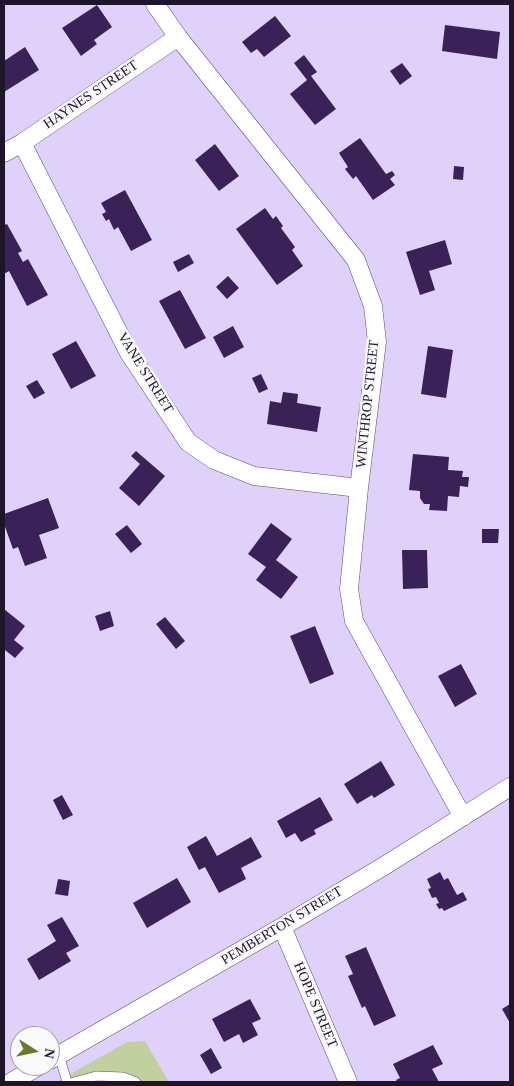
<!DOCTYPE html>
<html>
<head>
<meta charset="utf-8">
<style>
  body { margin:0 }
  #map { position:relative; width:514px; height:1086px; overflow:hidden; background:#dfd1f9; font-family:"Times New Roman",serif }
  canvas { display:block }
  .frame { position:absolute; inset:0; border:5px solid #1e142c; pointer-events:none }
  .north { position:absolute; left:10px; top:1026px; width:50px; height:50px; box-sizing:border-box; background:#fafafa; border:1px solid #a29ea8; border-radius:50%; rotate:100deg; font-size:14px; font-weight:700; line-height:20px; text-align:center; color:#1e142c }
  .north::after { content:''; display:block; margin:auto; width:18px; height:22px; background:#687a2a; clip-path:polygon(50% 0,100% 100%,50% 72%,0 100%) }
</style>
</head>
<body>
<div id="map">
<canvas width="514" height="1086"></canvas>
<div class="frame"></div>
<div class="north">N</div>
</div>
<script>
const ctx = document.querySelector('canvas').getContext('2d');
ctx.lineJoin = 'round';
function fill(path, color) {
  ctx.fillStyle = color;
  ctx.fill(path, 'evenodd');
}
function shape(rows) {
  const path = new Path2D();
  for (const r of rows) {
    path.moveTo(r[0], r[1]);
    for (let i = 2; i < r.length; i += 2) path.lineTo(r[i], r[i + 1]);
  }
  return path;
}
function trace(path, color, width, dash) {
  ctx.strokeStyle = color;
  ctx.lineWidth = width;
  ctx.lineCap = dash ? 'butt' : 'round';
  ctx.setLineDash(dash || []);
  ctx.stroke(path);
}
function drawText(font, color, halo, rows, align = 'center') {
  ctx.font = font + ' "Times New Roman",serif';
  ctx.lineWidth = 5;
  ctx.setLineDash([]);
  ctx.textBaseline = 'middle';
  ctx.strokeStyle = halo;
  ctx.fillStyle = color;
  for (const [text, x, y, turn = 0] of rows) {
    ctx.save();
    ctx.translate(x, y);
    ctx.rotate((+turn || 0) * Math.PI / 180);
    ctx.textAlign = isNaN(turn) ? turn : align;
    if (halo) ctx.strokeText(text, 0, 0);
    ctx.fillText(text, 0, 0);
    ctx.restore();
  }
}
fill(shape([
  [145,1041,169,1082,56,1082,127,1042]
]), '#c2d0a0');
fill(shape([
  [97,5,112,27,94,40,97,44,81,56,62,28],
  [275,16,291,36,264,57,257,49,251,53,242,42],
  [445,25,500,32,497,59,442,51],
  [25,47,39,70,4,92,4,61],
  [304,55,317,72,311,76,336,109,315,125,290,94,307,80,294,63],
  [402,63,412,76,400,85,390,71],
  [360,138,386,174,392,171,395,175,390,179,395,185,373,200,356,176,353,179,345,169,348,167,339,153],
  [215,144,239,176,219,191,195,160],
  [454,166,464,167,463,180,453,179],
  [125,190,152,240,131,251,118,227,114,230,109,219,106,221,102,214,106,212,101,203],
  [265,208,273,219,276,216,283,226,281,228,295,247,292,250,303,266,277,285,236,229],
  [7,224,22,251,18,253,23,262,28,259,48,295,27,306,9,271,4,274,4,225],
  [445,240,452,264,429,271,435,290,420,295,406,252],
  [189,254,194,263,178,272,173,262],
  [228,276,239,288,227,299,216,287],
  [180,290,206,338,185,349,159,301],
  [233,326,244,347,224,358,213,337],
  [76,341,96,376,71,389,52,354],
  [428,346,453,350,446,398,421,394],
  [261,374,268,389,259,393,252,378],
  [37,380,45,393,34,399,26,386],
  [283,392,298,394,297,403,321,407,317,432,267,424,270,401,281,403],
  [136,451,165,476,139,506,119,488,140,464,131,456],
  [413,454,449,457,448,470,463,471,462,477,469,477,468,487,460,486,459,497,448,496,447,511,429,510,430,504,424,504,420,498,420,491,409,490],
  [48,498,59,528,39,535,47,558,25,566,18,547,13,549,4,524,4,514],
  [271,523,292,539,276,560,298,577,281,599,256,580,266,567,248,554],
  [127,525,142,544,131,553,115,534],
  [482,529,499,529,498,543,482,543],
  [402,550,427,550,428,588,403,589],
  [4,609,25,626,14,640,24,648,15,658,5,650,4,652],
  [110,611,114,626,100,631,95,616],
  [165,617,185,641,176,649,156,624],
  [315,626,334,674,310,684,290,636],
  [461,664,477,694,455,707,438,676],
  [381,761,395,785,374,798,372,795,357,804,344,784],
  [62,795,73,815,63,820,53,800],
  [320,797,333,820,314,830,316,834,301,842,295,833,286,838,277,821],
  [206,836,217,856,251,837,262,857,241,868,246,879,219,893,205,867,199,870,187,847],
  [440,872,444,880,448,878,457,895,463,892,467,900,444,911,442,908,439,909,436,904,439,903,436,897,432,898,428,889,431,888,427,879],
  [177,878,191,902,147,928,133,903],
  [58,879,70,881,68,896,55,894],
  [62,917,79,946,66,953,71,961,39,980,27,959,56,941,47,925],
  [366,947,396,1016,374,1026,365,1006,362,1008,348,976,353,974,345,956],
  [250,999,261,1019,252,1023,258,1035,243,1043,239,1034,224,1042,212,1019],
  [510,1004,510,1023,502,1009],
  [433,1045,443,1064,432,1069,439,1082,397,1082,396,1080,400,1078,393,1064],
  [211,1048,222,1068,211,1074,200,1055]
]), '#3a2258');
const lane = shape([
  [59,1055,67,1082],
  [74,1082,96,1076,123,1077,136,1082]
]);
const street = shape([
  [155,4,178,37,356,260,373,306,377,342,359,488,349,589,354,621,463,817],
  [22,143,129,353,188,442,214,460,254,476,359,488],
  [4,153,22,143,178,37],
  [282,927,348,1082],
  [50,1060,282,927,384,866,510,787],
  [11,1082,39,1066]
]);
trace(lane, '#604982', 10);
trace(street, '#604982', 19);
trace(lane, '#fff', 9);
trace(street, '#fff', 18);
drawText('14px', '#1e142c', '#fafafa', [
  ["HAYNES STREET",91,95,-34],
  ["VANE STREET",145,373,58],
  ["WINTHROP STREET",368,404,-84],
  ["PEMBERTON STREET",282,926,-31],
  ["HOPE STREET",315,1005,67]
]);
</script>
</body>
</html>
